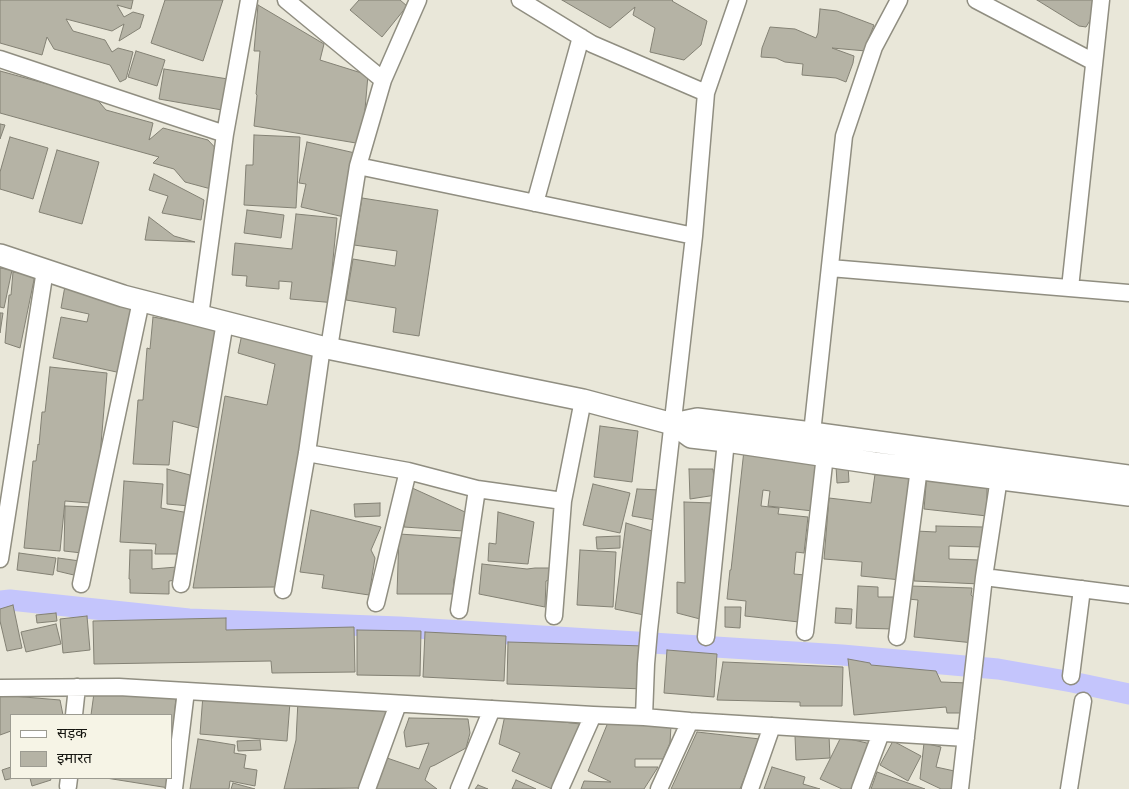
<!DOCTYPE html>
<html>
<head>
<meta charset="utf-8">
<style>
  body { margin:0 }
  #map { position:relative; width:1129px; height:789px; overflow:hidden; background:#e9e7d9; font-family:"PT Sans Narrow","Noto Sans Devanagari",sans-serif }
  canvas { display:block }
  .legend { position:absolute; left:10px; top:714px; width:162px; height:65px; box-sizing:border-box; background:#f6f4e6; border:1px solid #9c9b91; margin:0; padding:6px 9px; list-style:none; font-size:15px; color:#161611 }
  .legend li { display:flex; align-items:center; gap:10px; height:25px }
  .legend b { width:25px; border:1px solid #9c9b91 }
</style>
</head>
<body>
<div id="map">
<canvas width="1129" height="789"></canvas>
<ul class="legend">
<li><b style="height:6px;background:#fff"></b>सड़क</li>
<li><b style="height:14px;background:#b5b3a5"></b>इमारत</li>
</ul>
</div>
<script>
const ctx = document.querySelector('canvas').getContext('2d');
ctx.lineJoin = 'round';
function shape(rows) {
  const path = new Path2D();
  for (const r of rows) {
    path.moveTo(r[0], r[1]);
    for (let i = 2; i < r.length; i += 2) path.lineTo(r[i], r[i + 1]);
  }
  return path;
}
function trace(path, color, width, dash) {
  ctx.strokeStyle = color;
  ctx.lineWidth = width;
  ctx.lineCap = dash ? 'butt' : 'round';
  ctx.setLineDash(dash || []);
  ctx.stroke(path);
}
function fill(path, color) {
  ctx.fillStyle = color;
  ctx.fill(path, 'evenodd');
}
trace(shape([
  [0,601,10,600,189,619,399,627,842,655,998,669,1072,682,1129,694]
]), '#c4c5fc', 21);
const building = shape([
  [0,0,133,0,131,9,117,5,124,17,133,12,144,15,140,28,119,41,124,24,112,31,66,19,73,31,105,40,112,52,118,48,133,52,126,79,120,82,110,65,54,49,47,37,42,55,0,43,0,0],
  [165,0,223,0,203,61,151,43,165,0],
  [359,0,400,0,407,6,382,37,350,10,359,0],
  [562,0,673,0,672,1,707,21,701,45,684,60,650,52,655,28,633,15,635,7,610,28,562,0],
  [1037,0,1098,0,1094,14,1086,27,1079,26,1037,0],
  [258,5,324,44,320,60,368,75,362,144,254,126,257,95,256,94,260,51,254,51,258,5],
  [820,9,837,11,874,25,866,45,866,51,832,48,854,56,853,63,846,82,836,78,802,75,803,64,785,62,776,58,761,57,762,48,770,27,795,29,816,38,818,33,820,9],
  [136,51,165,60,157,86,128,77,136,51],
  [164,69,228,79,222,110,159,99,164,69],
  [0,71,95,97,106,110,153,123,149,140,163,128,208,140,221,154,211,189,185,182,174,169,153,163,159,157,0,113,0,71],
  [0,124,5,125,0,139,0,124],
  [254,135,300,137,296,208,244,205,246,165,253,165,254,135],
  [10,137,48,148,33,199,0,189,0,172,10,137],
  [307,142,355,153,344,217,301,207,306,184,299,183,307,142],
  [57,150,99,162,82,224,39,212,57,150],
  [154,174,204,200,201,220,162,213,168,196,149,190,154,174],
  [362,198,438,210,419,336,393,332,396,308,346,300,353,259,395,266,397,251,354,245,362,198],
  [247,210,284,215,281,238,244,233,247,210],
  [296,214,337,218,330,291,337,291,336,303,290,299,292,282,279,281,279,289,246,286,247,276,232,275,235,243,292,249,296,214],
  [149,217,174,236,195,242,145,240,149,217],
  [0,268,12,270,4,308,0,307,0,268],
  [13,272,35,275,20,348,5,343,9,295,11,295,13,272],
  [65,286,137,305,121,373,53,358,61,317,87,322,89,314,61,308,65,286],
  [0,313,3,313,0,333,0,313],
  [153,317,218,329,199,428,173,421,169,465,133,464,138,400,143,400,147,348,150,349,153,317],
  [242,334,282,344,281,348,314,354,309,403,276,587,193,588,225,396,267,405,275,364,238,353,242,334],
  [50,367,107,373,100,456,98,463,90,503,65,501,60,551,24,548,33,461,36,461,38,444,39,445,42,412,45,412,50,367],
  [600,426,638,431,632,482,594,477,600,426],
  [744,450,818,459,813,511,768,506,770,491,763,490,761,506,779,508,778,514,808,517,804,553,796,552,794,574,805,575,799,622,745,616,746,601,727,599,730,570,731,570,744,450],
  [848,465,849,482,837,483,836,466,848,465],
  [876,467,911,472,901,580,861,576,862,562,824,559,829,498,871,503,876,467],
  [167,469,190,475,190,506,167,504,167,469],
  [689,469,713,469,716,495,690,499,689,469],
  [927,473,987,487,987,516,924,509,927,473],
  [124,481,163,484,161,508,189,513,178,554,155,554,156,544,120,542,124,481],
  [593,484,630,493,620,533,583,525,593,484],
  [410,487,465,512,464,531,404,527,410,487],
  [637,489,660,490,655,520,632,516,637,489],
  [684,502,714,503,700,619,677,613,677,582,685,583,684,502],
  [380,503,380,516,355,517,354,504,380,503],
  [65,506,90,507,82,553,64,551,65,506],
  [311,510,381,527,371,550,375,558,369,595,322,588,324,575,300,572,311,510],
  [498,512,534,522,528,564,488,561,489,543,496,544,498,512],
  [626,523,652,531,644,615,615,609,626,523],
  [936,526,984,527,983,547,949,546,949,559,980,560,980,584,914,581,916,531,936,532,936,526],
  [399,534,461,538,459,569,454,579,453,594,397,594,399,534],
  [620,536,620,548,597,549,596,537,620,536],
  [130,550,152,550,152,569,177,567,177,580,169,581,169,594,130,593,130,579,129,579,130,550],
  [580,550,616,552,613,607,577,605,580,550],
  [19,553,56,558,53,575,17,570,19,553],
  [58,558,80,561,78,576,57,571,58,558],
  [482,564,527,569,535,568,554,568,554,578,546,581,545,607,479,594,482,564],
  [858,586,878,587,878,597,898,597,893,629,856,628,858,586],
  [910,586,972,588,971,595,977,601,974,643,914,637,918,600,908,599,910,586],
  [13,605,22,648,7,651,0,621,0,609,13,605],
  [725,607,741,607,740,628,725,627,725,607],
  [836,608,852,609,851,624,835,623,836,608],
  [56,613,57,621,37,623,36,615,56,613],
  [87,616,90,650,63,653,60,619,87,616],
  [226,618,226,630,354,627,355,672,272,673,271,661,94,664,93,621,226,618],
  [56,624,61,644,26,652,21,632,56,624],
  [357,630,421,631,420,676,357,675,357,630],
  [425,632,506,636,504,681,423,677,425,632],
  [508,642,645,646,644,689,507,684,508,642],
  [667,650,717,654,714,697,664,693,667,650],
  [848,659,870,663,871,665,936,671,941,682,968,683,962,713,947,713,946,707,854,715,848,659],
  [723,662,843,667,842,706,800,706,800,702,717,700,723,662],
  [94,693,176,697,171,759,171,715,91,715,94,693],
  [0,695,60,700,63,715,11,715,11,731,0,735,0,695],
  [203,695,290,702,287,741,200,734,203,695],
  [298,701,390,710,362,788,284,789,296,740,298,701],
  [505,715,580,724,552,789,512,771,520,753,499,744,505,715],
  [409,718,468,719,470,733,466,748,435,765,430,767,425,780,437,789,376,789,387,758,419,769,429,743,406,747,404,732,409,718],
  [609,720,671,726,670,743,663,759,635,759,635,767,658,767,644,789,581,789,584,781,611,782,588,771,609,720],
  [697,732,760,739,740,789,671,789,697,732],
  [829,735,830,758,796,760,795,736,829,735],
  [841,737,871,744,852,789,842,789,820,779,841,737],
  [198,739,235,745,234,753,246,755,244,768,257,770,255,786,230,781,229,789,190,789,198,739],
  [260,740,261,750,238,751,237,741,260,740],
  [893,741,921,756,908,781,880,765,893,741],
  [924,743,941,747,936,767,959,772,955,789,941,789,920,779,924,743],
  [11,767,11,778,14,778,5,780,2,770,11,767],
  [772,767,805,777,803,784,820,789,764,789,772,767],
  [877,772,925,789,871,789,877,772],
  [30,778,50,778,51,780,32,786,30,778],
  [106,778,170,778,169,788,106,778],
  [516,780,536,789,512,789,516,780],
  [233,783,255,789,231,789,233,783],
  [478,785,488,789,475,789,478,785]
]);
fill(building, '#b5b3a5');
trace(building, '#838174', 1);
const minor = shape([
  [286,0,383,80],
  [520,0,592,44,706,93,694,236,649,630,646,664,644,717],
  [976,0,1094,62],
  [0,59,225,134,200,316],
  [706,93,738,0],
  [225,134,249,0],
  [358,166,694,236],
  [535,203,581,37],
  [830,268,1129,293],
  [1070,288,1101,0],
  [329,348,358,166,383,80,418,0],
  [812,433,844,136,874,47,899,0],
  [307,453,408,471,477,489,563,501],
  [0,559,45,270],
  [984,577,1129,595],
  [81,584,141,301],
  [181,584,225,322],
  [283,590,307,453,322,347],
  [376,603,408,471],
  [459,610,477,489],
  [554,616,563,501,583,400],
  [805,632,825,455],
  [706,637,726,441],
  [897,637,919,468],
  [1071,676,1082,589],
  [0,688,119,687,593,715,644,717,690,721,966,738],
  [74,715,77,687],
  [68,786,69,778],
  [174,789,186,691],
  [367,789,398,704],
  [459,789,492,709],
  [560,789,593,715],
  [659,789,690,721],
  [750,789,772,726],
  [860,789,881,733],
  [960,789,984,577,999,478],
  [1069,789,1083,701]
]);
const tertiary = shape([
  [0,255,123,296,322,347,583,400,673,424,691,437,726,441,874,463,1129,495],
  [673,424,697,419,812,433,1129,476]
]);
trace(minor, '#908e81', 19);
trace(tertiary, '#908e81', 24);
trace(minor, '#fff', 16);
trace(tertiary, '#fff', 21);
</script>
</body>
</html>
